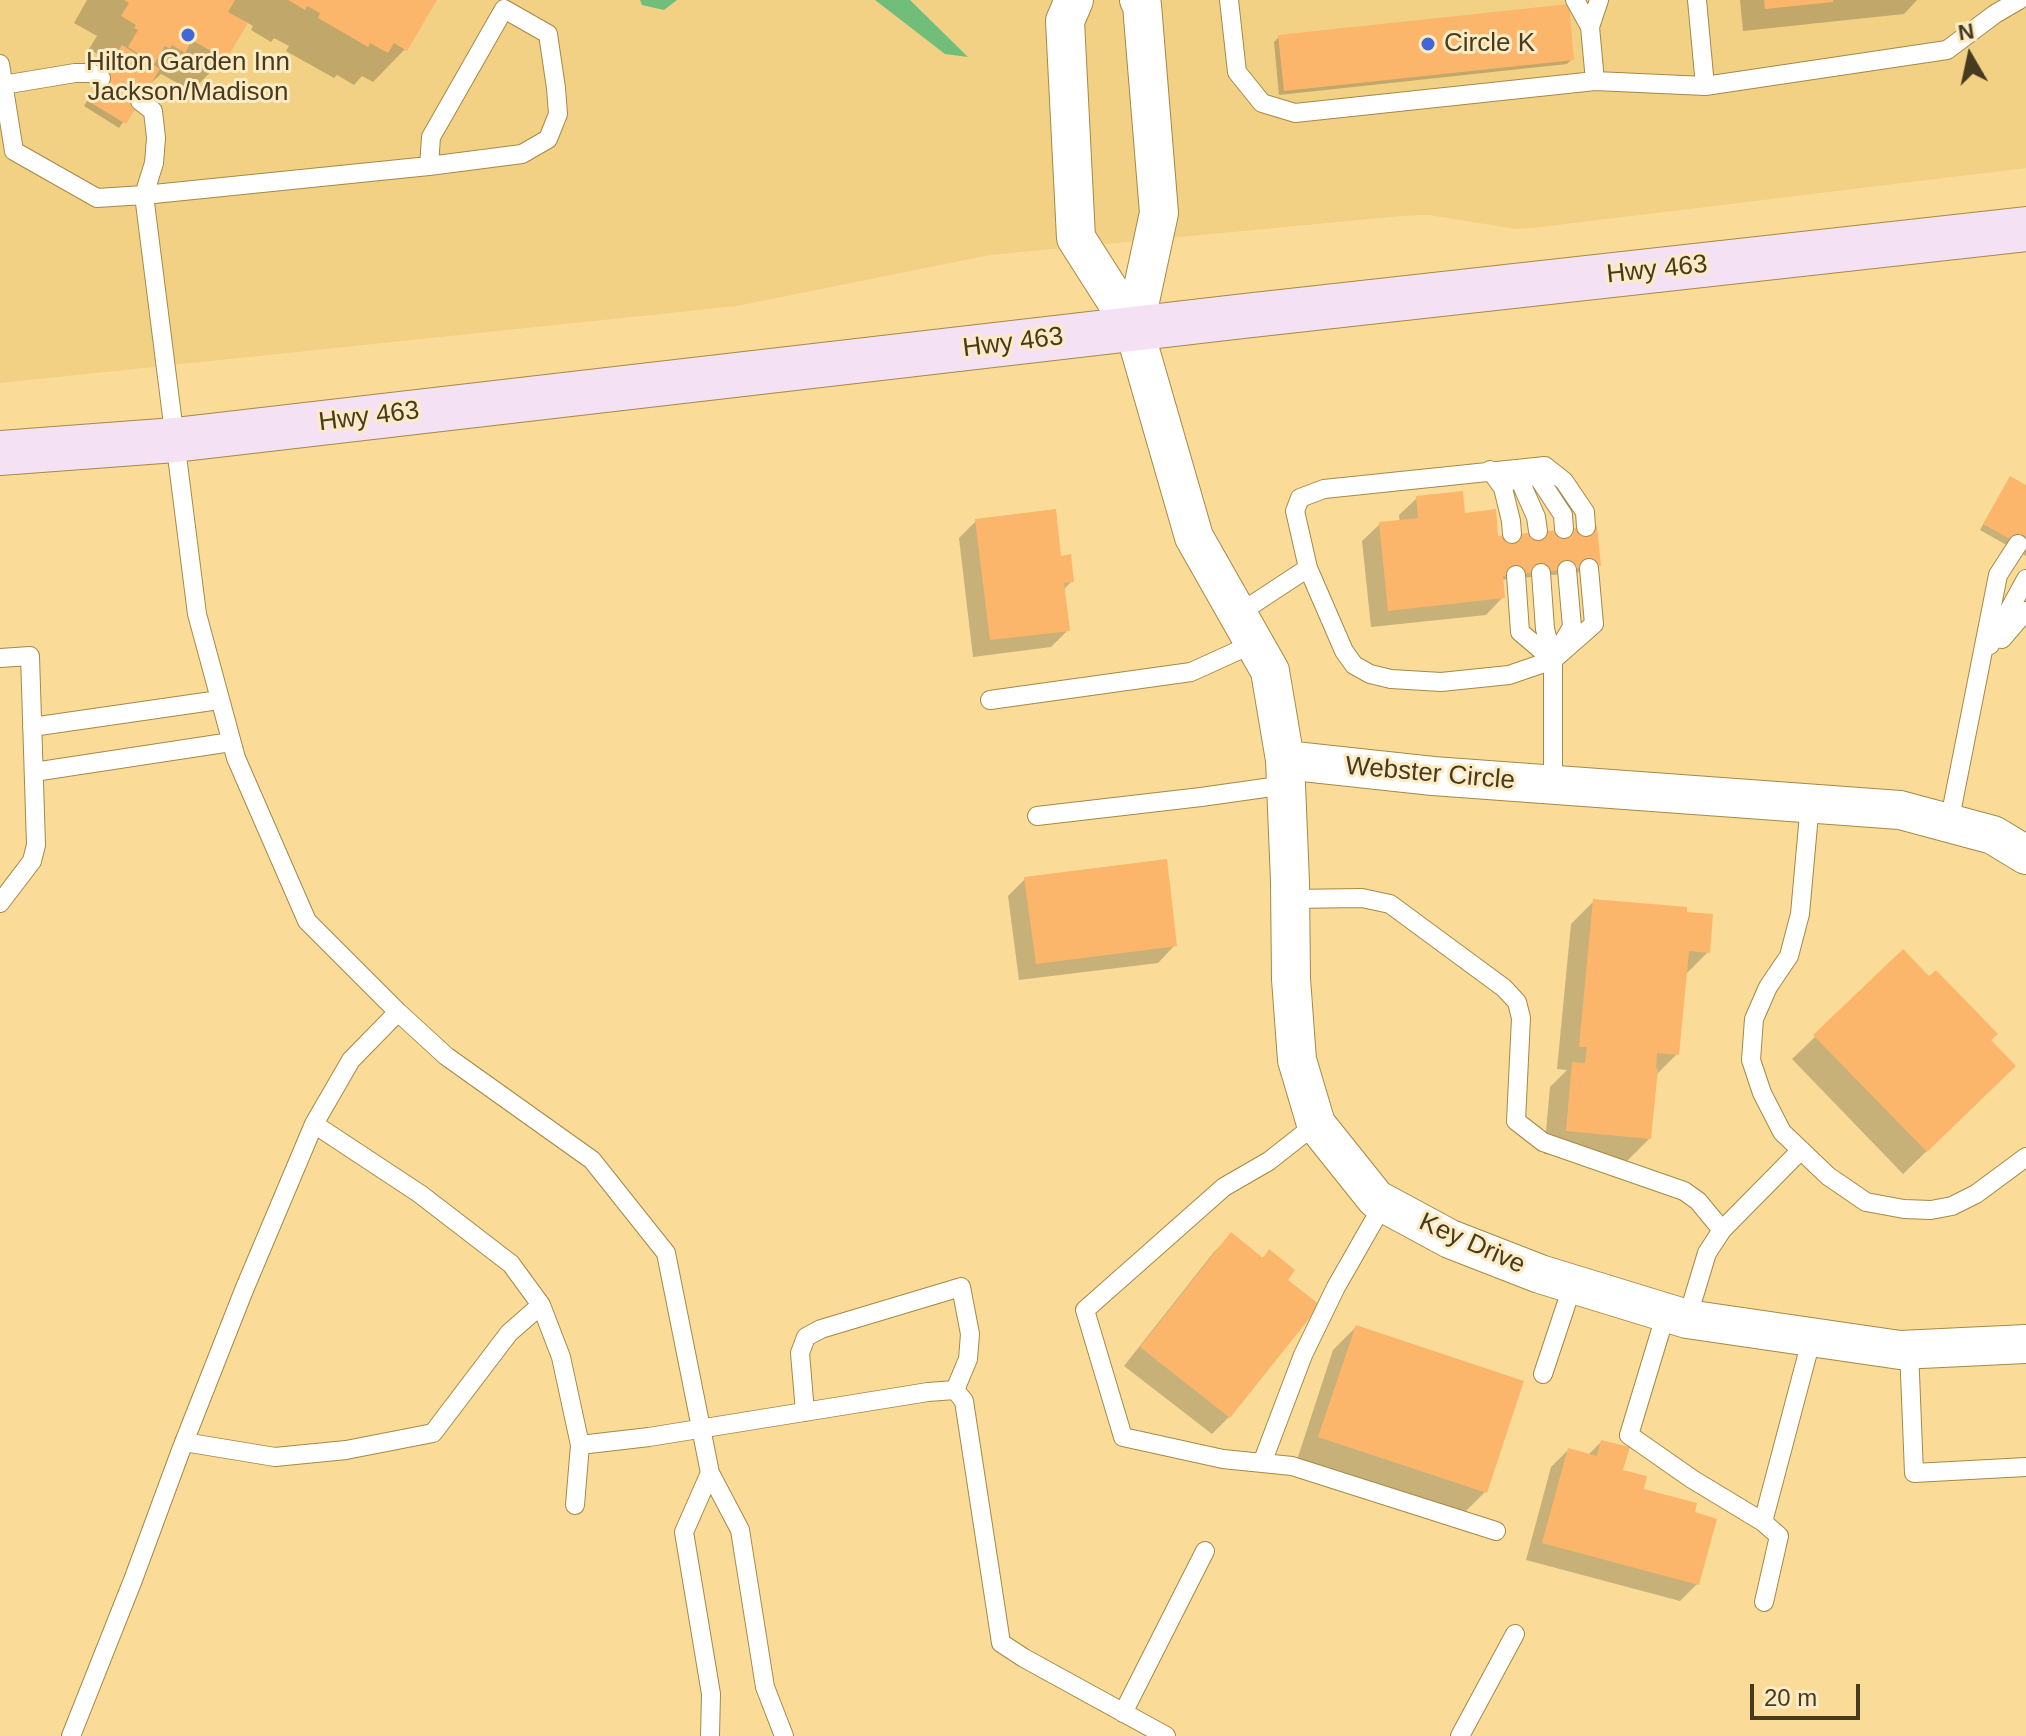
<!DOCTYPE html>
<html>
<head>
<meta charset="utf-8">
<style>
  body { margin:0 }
  #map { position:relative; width:2026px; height:1736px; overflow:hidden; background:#fadc98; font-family:Arial,sans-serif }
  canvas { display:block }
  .north { position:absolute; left:1930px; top:16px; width:80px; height:80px; -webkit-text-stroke:6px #fcebc3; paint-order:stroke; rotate:351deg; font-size:22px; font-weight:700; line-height:32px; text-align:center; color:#473b1f }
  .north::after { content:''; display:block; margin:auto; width:28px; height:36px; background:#473b1f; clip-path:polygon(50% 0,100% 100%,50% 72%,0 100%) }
  .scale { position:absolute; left:1750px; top:1684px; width:110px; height:36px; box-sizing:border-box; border:4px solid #473b1f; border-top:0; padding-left:10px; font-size:24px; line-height:28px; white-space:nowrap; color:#473b1f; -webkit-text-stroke:6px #fcebc3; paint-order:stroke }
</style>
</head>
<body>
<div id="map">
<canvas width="2026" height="1736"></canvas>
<div class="north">N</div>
<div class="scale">20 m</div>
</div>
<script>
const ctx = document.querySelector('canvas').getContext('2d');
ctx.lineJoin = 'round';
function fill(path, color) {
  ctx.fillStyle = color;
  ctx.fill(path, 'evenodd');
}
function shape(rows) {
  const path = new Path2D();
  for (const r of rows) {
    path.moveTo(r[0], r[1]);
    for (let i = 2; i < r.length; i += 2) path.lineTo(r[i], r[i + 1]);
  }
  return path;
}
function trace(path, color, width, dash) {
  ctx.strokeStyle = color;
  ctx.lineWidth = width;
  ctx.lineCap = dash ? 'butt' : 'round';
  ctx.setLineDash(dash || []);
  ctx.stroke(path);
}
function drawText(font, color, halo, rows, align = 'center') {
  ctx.font = font + ' Arial,sans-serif';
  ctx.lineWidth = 6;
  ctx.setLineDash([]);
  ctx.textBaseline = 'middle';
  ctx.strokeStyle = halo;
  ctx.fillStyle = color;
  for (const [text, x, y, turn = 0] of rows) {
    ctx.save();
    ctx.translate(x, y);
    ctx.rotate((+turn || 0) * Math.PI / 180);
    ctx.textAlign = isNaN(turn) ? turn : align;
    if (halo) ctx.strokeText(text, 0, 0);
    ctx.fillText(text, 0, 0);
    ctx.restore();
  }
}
fill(shape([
  [0,0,2026,0,2026,168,1533,228,1516,229,1428,215,1401,216,990,255,737,306,0,383]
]), '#f2d185');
fill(shape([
  [640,0,677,0,664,10,642,5],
  [875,0,910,0,968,57,945,54]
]), '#71bd7a');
fill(shape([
  [87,0,434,0,405,49,373,82,362,76,354,85,337,75,334,78,286,51,289,46,274,38,271,42,251,30,253,26,246,22,224,58,192,91,161,74,150,84,119,128,84,106,99,82,97,81,107,64,103,61,104,58,89,49,97,36,74,23],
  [1740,0,1917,0,1904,14,1743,31],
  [1279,37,1572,59,1567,64,1279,95,1274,42],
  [2011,479,2026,487,2026,556,1980,530,2006,484],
  [1417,498,1463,515,1497,538,1598,566,1593,571,1501,580,1503,597,1486,615,1371,627,1362,541,1380,524,1400,522,1399,515],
  [976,521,1060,558,1072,581,1063,590,1068,630,1051,647,973,657,959,538],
  [1025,879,1175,945,1158,963,1019,980,1008,896],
  [1594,901,1684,914,1708,952,1684,976,1677,1054,1655,1076,1650,1138,1627,1161,1544,1154,1550,1087,1567,1070,1557,1069,1571,924],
  [1815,1037,1989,1040,1991,1089,1903,1174,1792,1059],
  [1231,1235,1261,1259,1269,1252,1285,1280,1229,1417,1212,1434,1124,1366,1214,1252],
  [1356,1327,1485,1492,1462,1515,1297,1460,1333,1350],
  [1601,1442,1621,1471,1641,1490,1693,1514,1697,1584,1680,1601,1526,1560,1551,1467,1568,1450,1588,1455]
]), '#0003');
fill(shape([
  [124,0,235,0,228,12,248,23,226,60,192,40,185,53,172,45,170,49,165,46,154,64,128,47,138,30,134,28,136,25,121,16,129,3],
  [288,0,437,0,407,51,394,43,388,53,370,43,368,47,318,18,320,13,307,6,305,10],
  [1764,0,1833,0,1833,2,1765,9],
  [1569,4,1574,60,1284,91,1278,35],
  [122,45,160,69,126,124,88,101],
  [2010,476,2026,485,2026,548,1983,524],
  [1463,491,1465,513,1496,509,1498,536,1597,526,1601,566,1503,576,1505,598,1388,611,1379,522,1418,518,1416,496],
  [1056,509,1061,556,1071,554,1074,582,1064,583,1070,631,990,640,975,519],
  [1167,859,1177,946,1036,964,1024,877],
  [1593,899,1687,907,1687,912,1713,914,1710,953,1689,951,1679,1055,1657,1053,1656,1069,1658,1069,1651,1139,1566,1131,1572,1062,1585,1063,1587,1047,1579,1047],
  [1903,949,1929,976,1936,970,1998,1034,1991,1040,2016,1066,1927,1152,1813,1035],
  [1231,1232,1263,1258,1269,1249,1295,1270,1288,1280,1320,1305,1230,1418,1140,1347],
  [1356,1325,1524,1381,1487,1493,1318,1437],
  [1601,1440,1630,1447,1623,1470,1647,1476,1644,1489,1697,1503,1695,1512,1717,1519,1699,1585,1542,1543,1568,1448,1597,1456]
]), '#fbb66b');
const service = shape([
  [1229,0,1237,72,1262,103,1295,113,1595,81,1705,86,1947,50,1995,14,2019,0],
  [1575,0,1590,27,1595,81],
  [1697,0,1705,86],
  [1590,27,1599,0],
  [0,64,14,151,97,198,144,195,154,163,156,138,153,111,140,101],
  [3,85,75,73,91,73,101,78],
  [429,166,431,137,504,9,548,34,556,88,558,114,548,139,522,154,429,166,144,195,197,614,236,758,307,921,398,1012,446,1056,592,1160,666,1253,710,1473,740,1530,765,1687,784,1736],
  [1490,470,1503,488,1511,521,1512,534],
  [1517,474,1538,477,1563,515,1564,529],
  [1504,476,1521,483,1536,517,1538,531],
  [1586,527,1585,512,1564,481,1545,466,1324,489,1300,498,1295,511,1308,568,1344,651,1354,665,1370,674,1391,679,1441,682,1509,675,1553,660,1594,624,1589,568],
  [1541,573,1545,629,1553,660,1553,785],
  [1516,575,1520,632,1553,660],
  [1238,614,1308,568],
  [2002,639,2026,611],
  [1990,645,2026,579],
  [1560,647,1572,627,1567,570],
  [0,658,30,656,36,845,32,861,0,903],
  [990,700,1191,672,1255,643],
  [32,727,219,700],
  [34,772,231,742],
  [1810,803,1800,914,1789,956,1768,987,1754,1019,1751,1060,1762,1093,1782,1132,1828,1176,1866,1202,1904,1209,1931,1210,1952,1206,1976,1194,2026,1157],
  [1037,816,1201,797,1286,785],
  [1949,823,1998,575,2018,544],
  [1290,899,1362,898,1390,904,1504,988,1517,1002,1521,1018,1516,1121,1543,1142,1684,1191,1698,1201,1722,1230],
  [314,1124,420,1194,511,1264,541,1305,561,1357,580,1445],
  [1316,1124,1269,1161,1224,1187,1085,1310,1123,1437,1223,1459,1292,1466,1496,1531],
  [1666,1313,1629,1435,1692,1479,1763,1522,1812,1337],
  [1687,1319,1707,1253,1722,1230,1801,1150],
  [1909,1349,1914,1473,2026,1467],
  [1543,1374,1573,1284],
  [805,1412,800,1353,806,1337,821,1329,961,1287,970,1334,968,1359,955,1390],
  [184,1442,275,1457,346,1450,433,1433,509,1333,541,1305],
  [1262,1463,1303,1355,1336,1287,1384,1203],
  [710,1473,684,1532,711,1694,710,1736],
  [575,1505,580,1445,649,1437,928,1392,955,1390,964,1401,1001,1643,1024,1658,1166,1736],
  [1763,1522,1779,1536,1764,1602],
  [1123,1713,1205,1551],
  [71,1736,133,1580,181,1450,244,1290,314,1124,351,1060,398,1012],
  [1460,1736,1515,1634]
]);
const minor = shape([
  [1074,0,1065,21,1076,238,1134,329,1194,537,1270,671,1285,760,1433,776,1900,810,1993,835,2026,855],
  [1134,329,1159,213,1142,5,1139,0],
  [1285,760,1290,882,1291,979,1297,1060,1316,1124,1376,1199,1450,1239,1540,1274,1687,1319,1900,1350,2026,1344]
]);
const secondary = shape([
  [0,453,175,440,1244,316,2026,229]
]);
trace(service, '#a58946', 20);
trace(minor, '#a58946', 40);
trace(secondary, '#a58946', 46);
trace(service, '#fff', 18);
trace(minor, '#fff', 38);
trace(secondary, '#f4e2f4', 44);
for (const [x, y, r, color] of [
  [188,35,8,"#4166d8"],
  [1428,44,8,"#4166d8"]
]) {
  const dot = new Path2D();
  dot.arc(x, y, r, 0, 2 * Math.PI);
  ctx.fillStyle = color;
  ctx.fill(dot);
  trace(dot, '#fcebc3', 3);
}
drawText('26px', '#473b1f', '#fcebc3', [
  ["Circle K",1444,44],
  ["Hilton Garden Inn",188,63,"center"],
  ["Jackson/Madison",188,93,"center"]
], 'left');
drawText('26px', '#473b1f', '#fcebc3', [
  ["Hwy 463",1657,270,-6],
  ["Hwy 463",1013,343,-7],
  ["Hwy 463",369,417,-7],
  ["Webster Circle",1430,774,5],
  ["Key Drive",1472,1244,24]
]);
</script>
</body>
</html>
